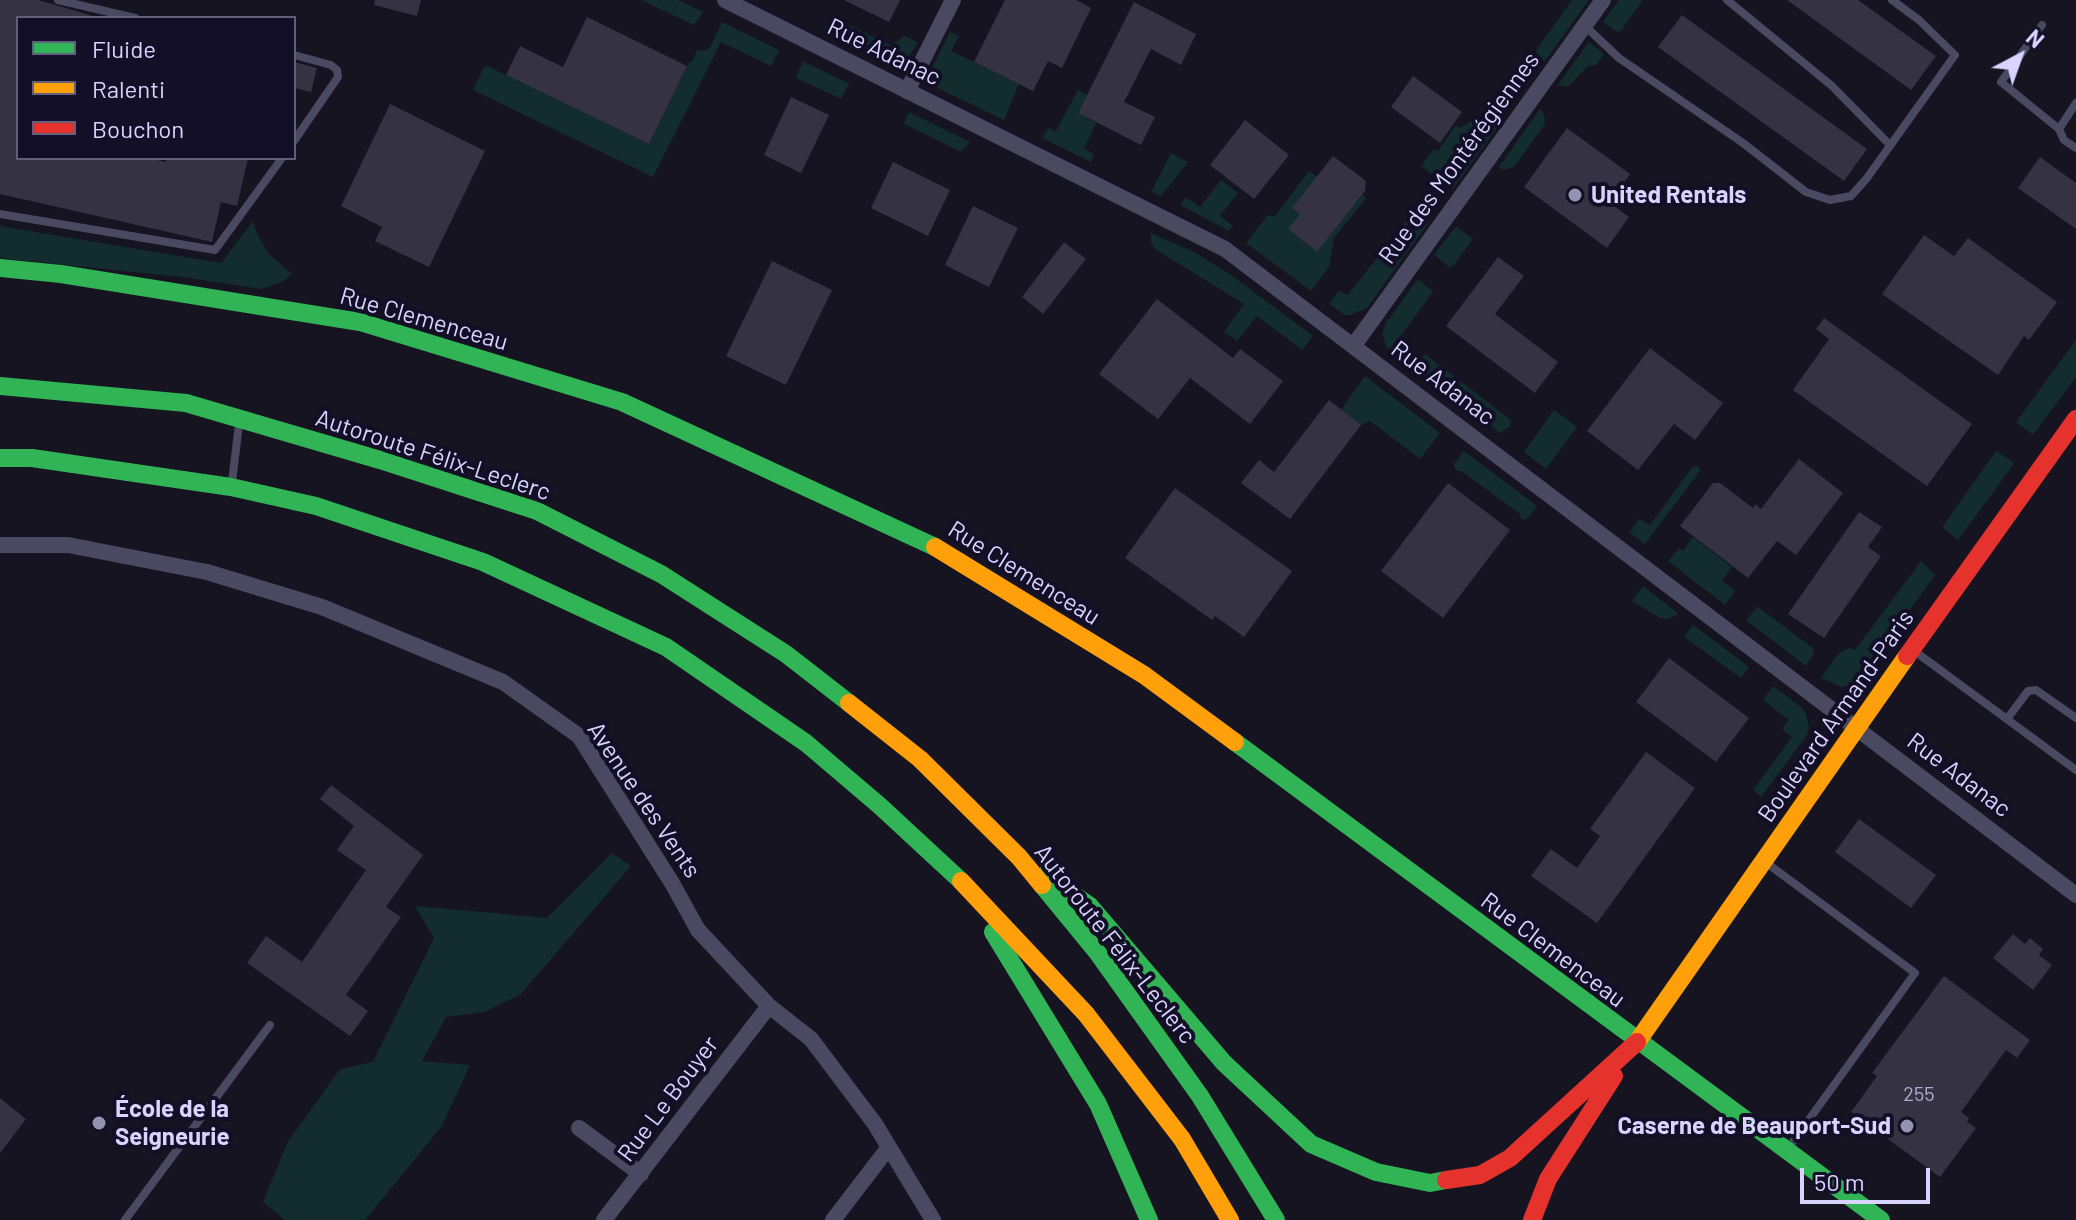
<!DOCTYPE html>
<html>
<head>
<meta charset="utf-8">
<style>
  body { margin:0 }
  #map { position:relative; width:2076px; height:1220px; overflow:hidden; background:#161421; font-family:Barlow,sans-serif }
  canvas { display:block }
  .legend { position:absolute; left:16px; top:16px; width:280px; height:144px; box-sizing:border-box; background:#130f26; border:2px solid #625e7d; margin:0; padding:10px 14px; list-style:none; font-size:24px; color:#d9d4ff }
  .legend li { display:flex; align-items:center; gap:16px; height:40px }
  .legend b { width:40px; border:2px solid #625e7d }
  .north { position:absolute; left:1980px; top:16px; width:80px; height:80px; -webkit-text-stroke:6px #130f26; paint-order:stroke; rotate:41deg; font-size:22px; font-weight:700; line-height:32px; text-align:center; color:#d9d4ff }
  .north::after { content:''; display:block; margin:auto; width:28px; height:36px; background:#d9d4ff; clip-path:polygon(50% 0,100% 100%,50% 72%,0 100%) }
  .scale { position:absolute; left:1800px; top:1168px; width:130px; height:36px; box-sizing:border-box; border:4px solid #d9d4ff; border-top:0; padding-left:10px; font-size:24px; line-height:28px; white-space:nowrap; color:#d9d4ff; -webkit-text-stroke:6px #130f26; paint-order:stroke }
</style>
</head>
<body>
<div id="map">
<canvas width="2076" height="1220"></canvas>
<ul class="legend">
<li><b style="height:10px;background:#30b455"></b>Fluide</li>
<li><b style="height:10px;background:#ff9f0a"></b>Ralenti</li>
<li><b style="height:10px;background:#e5322d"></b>Bouchon</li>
</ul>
<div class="north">N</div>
<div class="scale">50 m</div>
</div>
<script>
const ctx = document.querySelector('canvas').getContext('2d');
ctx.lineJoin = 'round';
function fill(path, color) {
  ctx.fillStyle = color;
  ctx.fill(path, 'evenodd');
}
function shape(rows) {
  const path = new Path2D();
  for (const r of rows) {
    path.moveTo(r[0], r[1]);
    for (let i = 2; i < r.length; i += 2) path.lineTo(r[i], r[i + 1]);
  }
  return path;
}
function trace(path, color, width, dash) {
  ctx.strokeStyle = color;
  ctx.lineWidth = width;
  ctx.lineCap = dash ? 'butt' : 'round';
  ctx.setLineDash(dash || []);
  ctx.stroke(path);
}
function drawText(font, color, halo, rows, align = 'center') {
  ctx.font = font + ' Barlow,sans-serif';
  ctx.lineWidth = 8;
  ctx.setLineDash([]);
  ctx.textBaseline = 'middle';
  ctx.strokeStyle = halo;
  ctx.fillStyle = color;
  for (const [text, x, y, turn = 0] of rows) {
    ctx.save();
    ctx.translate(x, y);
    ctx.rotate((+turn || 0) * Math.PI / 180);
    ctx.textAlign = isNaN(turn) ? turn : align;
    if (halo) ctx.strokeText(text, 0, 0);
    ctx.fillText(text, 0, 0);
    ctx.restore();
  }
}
fill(shape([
  [641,0,678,0,703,12,694,25],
  [1572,0,1589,0,1545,61,1538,55,1536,50],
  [1619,0,1643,0,1619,33,1603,22],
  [832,17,891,45,904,36,918,42,906,62,901,65,892,65,823,31],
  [722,22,779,50,771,66,721,42,653,177,473,90,485,65,649,144,689,62,692,62,697,50,705,51,710,47],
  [950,32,959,36,951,51,1019,84,1004,120,937,88,933,83,930,72],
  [1589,42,1604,54,1596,65,1588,66,1569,86,1557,86],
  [803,61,849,84,841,99,796,78],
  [1078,90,1087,95,1078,113,1096,123,1084,148,1094,154,1091,162,1042,138,1048,128,1056,131],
  [1540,109,1544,113,1545,124,1514,167,1503,170,1499,167],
  [909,112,970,142,961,152,904,124],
  [1492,114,1502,121,1453,189,1421,166,1434,149,1438,151,1456,125,1461,128,1472,120,1482,128],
  [1171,153,1188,162,1161,196,1151,192],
  [1309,171,1317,177,1300,214,1288,229,1317,252,1362,195,1366,198,1334,238,1329,267,1311,291,1246,243,1268,215,1274,217],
  [1221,180,1238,193,1220,216,1233,226,1229,231,1180,205,1186,197,1200,207],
  [1414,216,1419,216,1429,222,1367,308,1350,315,1345,315,1329,304,1339,291,1348,295,1406,221],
  [253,221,257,234,269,254,292,274,282,282,261,289,182,277,0,258,0,226,221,263],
  [1456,226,1473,239,1453,266,1449,267,1434,255],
  [1151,233,1194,252,1231,275,1313,336,1302,350,1257,316,1237,341,1224,332,1244,304,1155,249,1151,243],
  [1418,279,1433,292,1390,350,1386,346,1382,334,1386,323],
  [2076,340,2076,377,2033,435,2016,422],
  [1425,354,1511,420,1510,427,1500,433,1414,368],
  [1365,376,1440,433,1420,459,1370,421,1361,425,1341,410],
  [1554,410,1577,427,1546,469,1524,452],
  [1464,451,1537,506,1528,518,1522,520,1519,513,1461,471,1456,470,1453,465],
  [1996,451,2013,462,2013,465,1958,540,1944,529,1943,526],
  [1693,466,1699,467,1700,471,1645,544,1629,532,1639,519,1650,525],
  [1693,537,1732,567,1722,580,1735,591,1725,605,1668,561,1679,548,1683,551],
  [1921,561,1935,575,1861,678,1855,684,1841,687,1821,678,1838,654,1849,648,1855,650],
  [1643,586,1679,614,1667,619,1660,618,1632,601],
  [1758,607,1813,648,1814,653,1806,666,1746,620],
  [1693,625,1749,667,1741,678,1684,637],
  [1773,686,1801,707,1806,714,1809,728,1807,735,1761,797,1753,790,1792,737,1782,729,1789,720,1763,700],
  [612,853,631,866,520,995,484,1012,446,1017,422,1061,470,1065,442,1126,365,1220,285,1220,263,1202,287,1143,340,1069,373,1062,434,938,415,906,547,918]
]), '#132c2d');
fill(shape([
  [0,0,38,0,90,15,90,18,18,18,18,158,148,158,166,162,166,158,248,158,237,206,221,202,212,242,0,194],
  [375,0,421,0,417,16,374,5],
  [844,0,900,0,889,22],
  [1005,0,1076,0,1091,8,1062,68,1048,61,1033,91,974,62],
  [1787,0,1858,0,1936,56,1911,90],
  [1134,2,1196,34,1181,65,1151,49,1124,102,1155,117,1141,145,1078,113],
  [1682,15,1867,149,1844,181,1658,47],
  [587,17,687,66,649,144,506,75,520,46,563,67],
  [294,62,317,68,311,92,294,88],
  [1413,76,1462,112,1440,143,1391,107],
  [791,97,829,115,801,173,764,155],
  [390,104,485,151,429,267,375,241,382,227,341,206],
  [1245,120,1289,155,1254,199,1210,165],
  [1567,128,1630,174,1610,203,1629,217,1607,248,1524,187],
  [1333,156,1366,181,1365,191,1317,252,1288,229,1300,214,1292,208],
  [2040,157,2076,183,2076,229,2018,188],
  [893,162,950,190,928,236,871,208],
  [973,206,1018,228,989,287,945,265],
  [1924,235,1954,256,1968,238,2057,302,2029,340,2024,336,1998,375,1882,294],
  [1064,242,1086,259,1043,314,1022,297],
  [1498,257,1524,276,1495,314,1558,362,1535,393,1446,326],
  [772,261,832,290,786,385,726,356],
  [1157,299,1233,358,1240,349,1283,381,1250,424,1190,378,1158,419,1099,374],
  [1824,318,1972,424,1927,486,1793,390,1829,339,1816,329],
  [1650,348,1723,403,1695,440,1674,424,1638,470,1587,431],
  [1329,400,1361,425,1290,519,1241,483,1259,460,1274,472],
  [1799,459,1843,493,1796,555,1777,541,1748,578,1680,526,1713,483,1720,483,1753,508,1756,504,1761,509],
  [1448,483,1510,530,1443,618,1381,571],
  [1175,488,1292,571,1244,637,1215,616,1212,620,1125,558],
  [1859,512,1882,527,1868,547,1881,556,1824,638,1788,614],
  [1669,658,1749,718,1716,762,1636,702],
  [1646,752,1695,788,1597,923,1531,876,1551,849,1577,868,1600,836,1590,829],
  [331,785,423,855,386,907,401,917,346,995,368,1011,350,1036,247,963,266,936,302,962,366,870,337,850,354,826,320,799],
  [1859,819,1936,875,1911,908,1835,852],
  [2013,934,2025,944,2030,938,2043,949,2039,955,2052,965,2033,990,1993,958],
  [1944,976,2030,1040,2017,1058,2006,1050,1961,1112,1969,1118,1967,1122,1976,1128,1940,1177,1851,1112,1877,1076,1872,1073],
  [0,1098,26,1119,0,1153]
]), '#343243');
trace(shape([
  [58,0,135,18],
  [1727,0,1832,86,1890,145],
  [2042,25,2001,82,2059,129],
  [1585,26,1619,58,1743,143,1806,192,1830,200,1851,196,1867,178,1955,55,1919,20,1892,0],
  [294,55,331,65,337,70,338,77,294,141],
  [2076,103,2059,129,2064,140,2076,148],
  [0,214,215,250,282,158],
  [232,482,239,424],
  [1913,650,2076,770],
  [2007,719,2028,691,2036,690,2076,718],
  [1764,861,1915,973,1787,1150],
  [125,1220,270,1025]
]), '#4a4962', 8);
trace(shape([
  [725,0,1225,249,2076,895],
  [907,91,953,0],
  [1354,345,1603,0],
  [0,545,68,545,207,572,322,607,503,682,579,736,672,883,698,930,769,1006,811,1039,875,1124,933,1220],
  [579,1128,641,1174],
  [604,1220,769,1006],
  [833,1220,889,1147]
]), '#4a4962', 16);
trace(shape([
  [0,268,61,274,360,322,622,402,935,547],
  [0,386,186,403,380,460,537,511,661,574,786,654,849,703],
  [0,458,32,458,231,487,316,506,483,562,666,647,806,743,880,806,961,881],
  [1235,742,1881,1220],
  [1045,875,1090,906,1224,1063,1311,1144,1376,1172,1430,1183,1446,1180],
  [1042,885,1097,952,1200,1096,1276,1220],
  [993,932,1098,1104,1149,1220]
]), '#30b455', 18);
trace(shape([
  [935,547,1144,675,1235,742],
  [849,703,920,759,1019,857,1042,885],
  [961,881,1086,1014,1182,1139,1230,1220],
  [1637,1042,1907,656]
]), '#ff9f0a', 18);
trace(shape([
  [1907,656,2076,419],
  [1446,1180,1480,1175,1510,1158,1637,1042],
  [1532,1220,1548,1179,1614,1076]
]), '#e5322d', 18);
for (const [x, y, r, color] of [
  [1575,195,8,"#9591b1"],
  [99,1123,8,"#9591b1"],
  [1907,1126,8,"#9591b1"]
]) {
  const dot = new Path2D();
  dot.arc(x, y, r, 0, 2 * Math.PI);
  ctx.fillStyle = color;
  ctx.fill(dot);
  trace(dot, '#130f26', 3);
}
drawText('20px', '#b0acd0', null, [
  ["255",1919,1094]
]);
drawText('24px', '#d9d4ff', '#130f26', [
  ["Rue Adanac",884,52,26],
  ["Rue des Montérégiennes",1459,158,-54],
  ["Rue Clemenceau",424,319,16],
  ["Rue Adanac",1443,383,37],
  ["Autoroute Félix-Leclerc",433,455,18],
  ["Rue Clemenceau",1024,573,32],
  ["Boulevard Armand-Paris",1836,716,-55],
  ["Rue Adanac",1959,775,37],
  ["Avenue des Vents",644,800,56],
  ["Autoroute Félix-Leclerc",1115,944,52],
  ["Rue Clemenceau",1553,950,37],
  ["Rue Le Bouyer",668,1099,-53]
]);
drawText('bold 24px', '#d9d4ff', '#130f26', [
  ["United Rentals",1591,195],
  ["École de la",115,1109],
  ["Seigneurie",115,1137],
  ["Caserne de Beauport-Sud",1891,1126,"right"]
], 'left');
</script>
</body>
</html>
